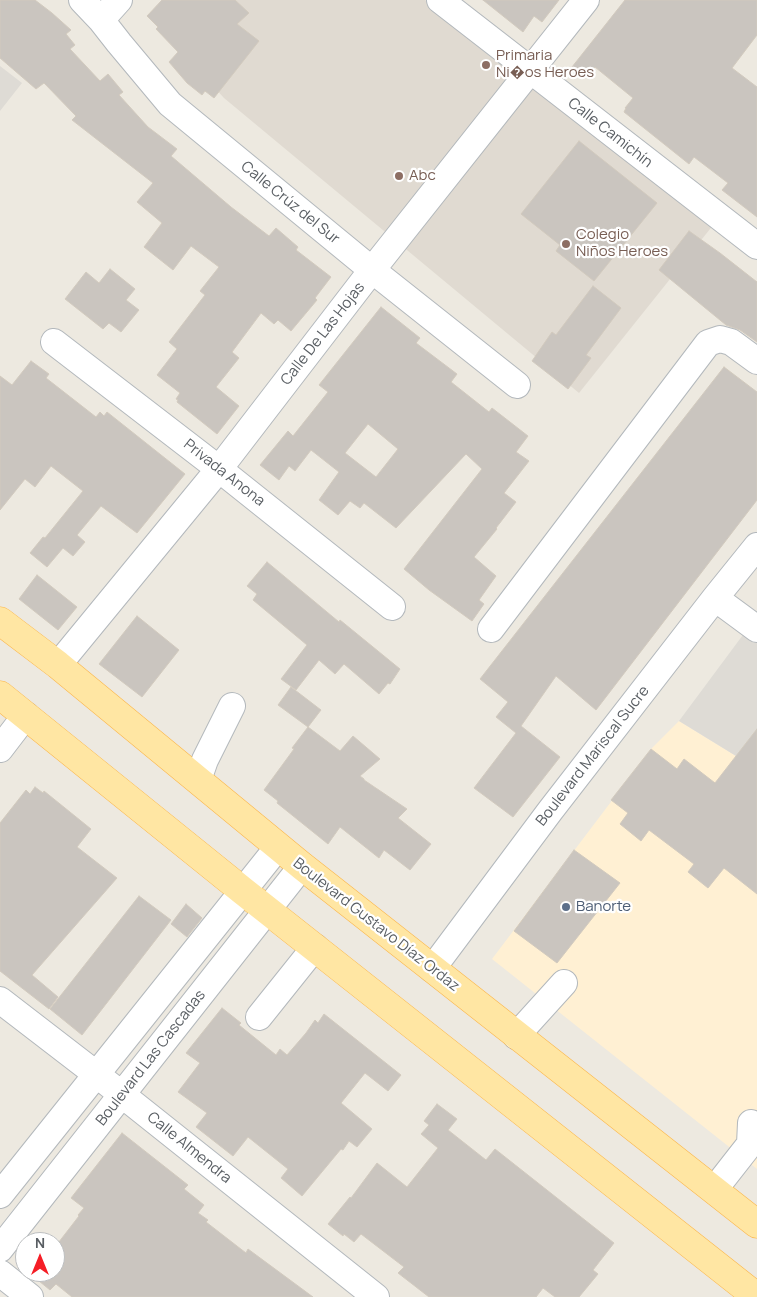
<!DOCTYPE html>
<html>
<head>
<meta charset="utf-8">
<style>
  body { margin:0 }
  #map { position:relative; width:757px; height:1297px; overflow:hidden; background:#ede9e0; font-family:Manrope,sans-serif }
  canvas { display:block }
  .north { position:absolute; left:15px; top:1232px; width:50px; height:50px; box-sizing:border-box; background:#fff; border:1px solid #bdbfc1; border-radius:50%; rotate:0deg; font-size:14px; font-weight:700; line-height:20px; text-align:center; color:#595e63 }
  .north::after { content:''; display:block; margin:auto; width:18px; height:22px; background:#f51e26; clip-path:polygon(50% 0,100% 100%,50% 72%,0 100%) }
</style>
</head>
<body>
<div id="map">
<canvas width="757" height="1297"></canvas>
<div class="north">N</div>
</div>
<script>
const ctx = document.querySelector('canvas').getContext('2d');
ctx.lineJoin = 'round';
function fill(path, color) {
  ctx.fillStyle = color;
  ctx.fill(path, 'evenodd');
}
function shape(rows) {
  const path = new Path2D();
  for (const r of rows) {
    path.moveTo(r[0], r[1]);
    for (let i = 2; i < r.length; i += 2) path.lineTo(r[i], r[i + 1]);
  }
  return path;
}
function trace(path, color, width, dash) {
  ctx.strokeStyle = color;
  ctx.lineWidth = width;
  ctx.lineCap = dash ? 'butt' : 'round';
  ctx.setLineDash(dash || []);
  ctx.stroke(path);
}
function drawText(font, color, halo, rows, align = 'center') {
  ctx.font = font + ' Manrope,sans-serif';
  ctx.lineWidth = 4.5;
  ctx.setLineDash([]);
  ctx.textBaseline = 'middle';
  ctx.strokeStyle = halo;
  ctx.fillStyle = color;
  for (const [text, x, y, turn = 0] of rows) {
    ctx.save();
    ctx.translate(x, y);
    ctx.rotate((+turn || 0) * Math.PI / 180);
    ctx.textAlign = isNaN(turn) ? turn : align;
    if (halo) ctx.strokeText(text, 0, 0);
    ctx.fillText(text, 0, 0);
    ctx.restore();
  }
}
fill(shape([
  [679,721,736,756,757,772,757,1169,492,959,651,749]
]), '#fff0d3');
fill(shape([
  [0,66,22,83,0,111],
  [757,616,757,772,736,756,679,721]
]), '#dedbd5');
fill(shape([
  [163,0,425,0,714,224,579,393,224,98,149,16]
]), '#e0dad1');
const building = shape([
  [0,0,35,0,52,13,71,30,66,34,75,45,70,49,100,81,108,74,123,92,119,95,148,127,177,149,171,156,231,207,269,236,276,228,298,247,296,250,331,277,315,298,317,300,291,331,278,320,274,324,261,313,232,352,239,358,216,387,239,406,217,434,177,402,178,400,176,399,180,393,157,375,177,349,169,342,205,295,200,291,219,267,191,246,173,270,144,247,162,223,137,202,153,183,72,120,76,116,44,83,36,89,0,58,0,0],
  [162,0,235,0,249,13,237,24,259,41,214,98,205,91,202,95,187,83,169,62,178,52,156,29,158,27,147,16,162,0],
  [483,0,559,0,542,22,534,16,523,32,483,0],
  [625,0,757,0,757,35,732,68,757,87,757,217,722,190,728,183,694,157,689,164,624,112,626,108,625,108,633,98,595,67,586,78,572,67,625,0],
  [579,141,657,203,594,281,556,251,560,245,521,214,579,141],
  [689,231,720,253,757,282,757,342,740,330,726,325,659,270,689,231],
  [110,269,135,289,126,300,139,310,121,332,109,323,103,329,65,299,86,272,99,283,110,269],
  [593,286,621,308,586,355,591,358,568,389,532,361,552,332,556,335,593,286],
  [381,307,420,338,416,343,457,374,451,382,489,412,492,408,528,436,516,452,529,461,504,493,516,502,496,528,497,529,474,557,496,576,479,600,484,604,472,621,429,590,404,569,482,469,466,454,396,528,364,503,360,508,350,501,338,515,319,500,339,472,311,450,295,471,289,466,279,480,260,465,288,431,293,436,328,392,319,385,381,307],
  [368,424,398,449,376,477,345,453,368,424],
  [31,361,49,374,46,378,96,417,100,412,104,416,107,412,185,474,137,533,101,506,77,535,85,542,73,556,63,548,47,567,30,553,43,537,45,538,83,491,51,466,35,487,25,479,0,510,0,376,12,385,31,361],
  [724,367,757,392,757,500,596,710,556,676,521,726,560,757,513,817,474,788,516,733,496,717,508,702,480,679,724,367],
  [267,562,339,622,340,620,400,669,390,684,388,683,379,694,344,664,335,674,319,660,296,690,281,679,307,645,253,600,257,594,247,586,267,562],
  [37,575,77,607,58,630,19,599,37,575],
  [137,616,179,650,142,697,99,664,137,616],
  [291,687,321,710,308,727,278,705,291,687],
  [308,727,340,751,353,736,380,759,360,776,364,779,364,780,407,809,398,818,431,844,410,870,384,850,379,858,340,827,328,844,277,803,278,801,264,790,294,749,292,748,308,727],
  [757,729,757,894,724,868,708,888,688,872,694,864,649,830,641,841,620,824,628,813,611,800,651,749,677,769,684,759,715,783,757,729],
  [35,787,43,793,44,791,91,829,77,847,117,878,32,975,58,997,49,1009,0,971,0,823,26,790,30,794,35,787],
  [574,850,620,883,557,963,514,931,574,850],
  [139,896,171,920,82,1035,50,1009,139,896],
  [186,904,202,918,187,937,171,924,186,904],
  [222,1008,241,1023,239,1025,276,1055,280,1049,287,1055,306,1033,315,1020,318,1023,324,1014,401,1075,388,1091,365,1073,341,1103,372,1129,357,1147,349,1141,343,1150,341,1149,302,1196,281,1178,288,1169,248,1137,233,1156,196,1127,207,1113,178,1092,200,1063,186,1053,222,1008],
  [437,1104,457,1119,448,1130,486,1160,495,1149,614,1243,593,1270,598,1274,579,1297,555,1297,543,1288,536,1297,429,1297,398,1273,404,1267,361,1234,354,1242,344,1234,343,1236,328,1224,350,1197,351,1198,377,1163,407,1187,438,1148,421,1134,429,1125,424,1121,437,1104],
  [122,1133,188,1185,184,1189,204,1205,198,1213,208,1220,206,1222,246,1253,248,1249,313,1297,72,1297,56,1284,50,1290,28,1272,55,1272,55,1247,79,1216,78,1215,84,1208,71,1198,122,1133]
]);
fill(building, '#cac5bf');
trace(building, '#d2cabe', 1);
const minor = shape([
  [82,0,101,20,119,43,170,104,372,270,517,385],
  [440,0,757,246],
  [101,20,119,0],
  [54,342,219,469,392,607],
  [715,598,757,629],
  [491,629,708,343,720,339,731,342,757,361],
  [58,665,219,469,372,270,586,0],
  [0,749,26,715],
  [198,780,205,760,232,706],
  [432,969,550,811,715,598,757,546],
  [0,1000,96,1074,376,1297],
  [259,1017,315,947],
  [516,1036,564,983],
  [714,1190,750,1144,751,1123],
  [0,1195,278,847],
  [0,1249,302,866],
  [0,1273,30,1297]
]);
const major = shape([
  [0,621,58,665,302,866,757,1224],
  [0,695,243,891,757,1297]
]);
trace(minor, '#b3b8bc', 28);
trace(major, '#fbb64b', 29);
trace(minor, '#fff', 26);
trace(major, '#ffe6a3', 28);
for (const [x, y, r, color] of [
  [486,65,5,"#8d6e63"],
  [399,176,5,"#8d6e63"],
  [566,244,5,"#8d6e63"],
  [566,907,5,"#5c6f8a"]
]) {
  const dot = new Path2D();
  dot.arc(x, y, r, 0, 2 * Math.PI);
  ctx.fillStyle = color;
  ctx.fill(dot);
  trace(dot, '#fff', 2);
}
drawText('15px', '#785e54', '#fff', [
  ["Primaria",496,56],
  ["Ni�os Heroes",496,73],
  ["Abc",409,176],
  ["Colegio",576,235],
  ["Niños Heroes",576,252]
], 'left');
drawText('15px', '#595e63', '#fff', [
  ["Calle Camichín",610,133,38],
  ["Calle Crúz del Sur",290,203,39],
  ["Calle De Las Hojas",323,334,-52],
  ["Privada Anona",224,473,38],
  ["Boulevard Mariscal Sucre",593,756,-52],
  ["Boulevard Gustavo Díaz Ordaz",376,925,38],
  ["Boulevard Las Cascadas",151,1058,-52],
  ["Calle Almendra",189,1148,39]
]);
drawText('15px', '#4e5e75', '#fff', [
  ["Banorte",576,907]
], 'left');
</script>
</body>
</html>
